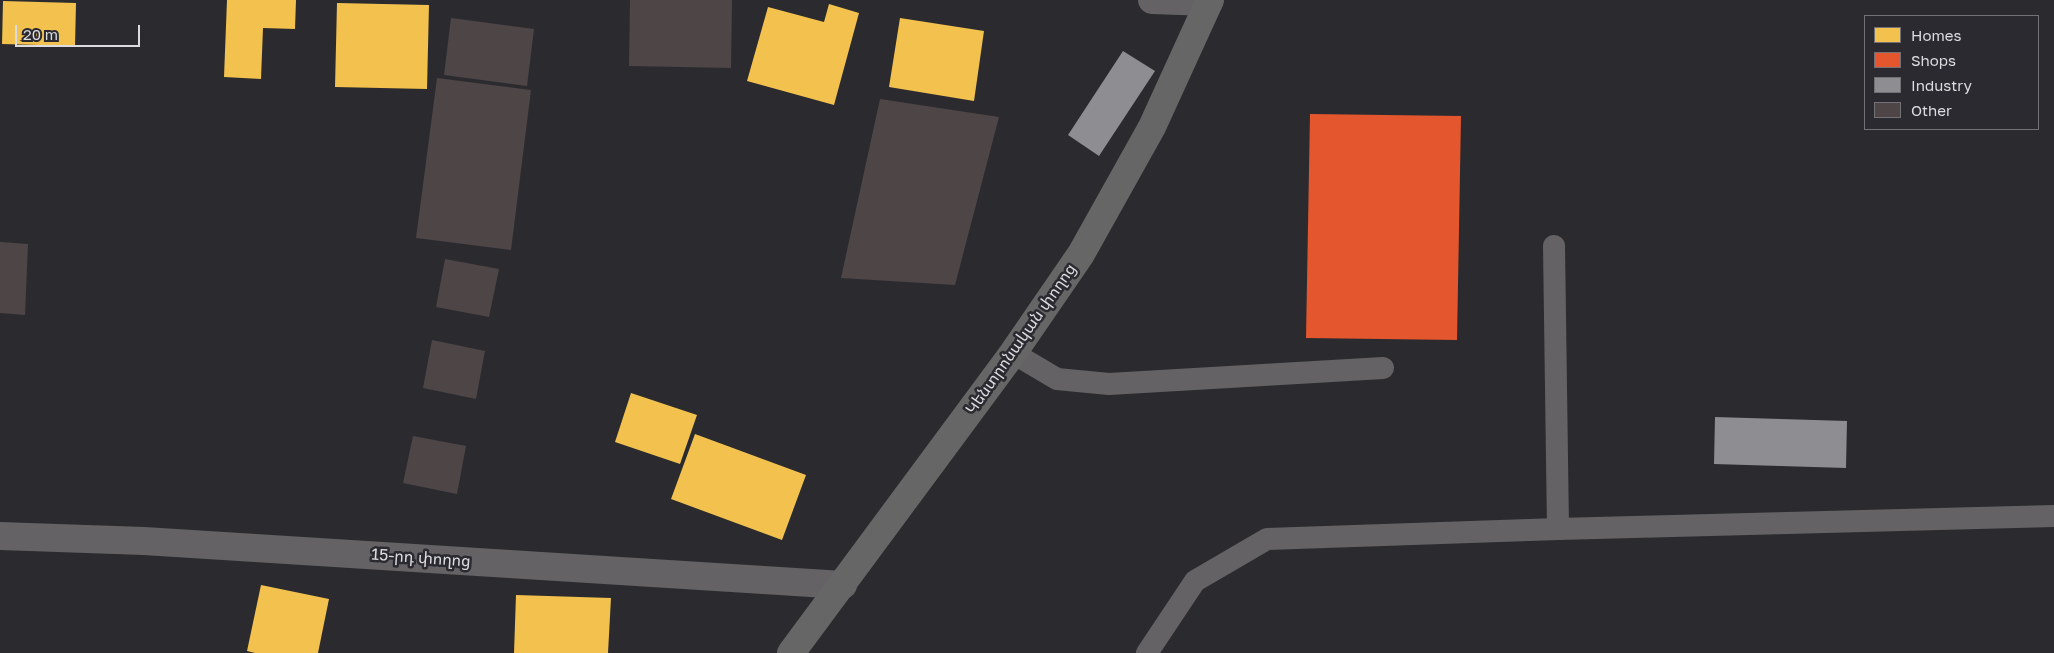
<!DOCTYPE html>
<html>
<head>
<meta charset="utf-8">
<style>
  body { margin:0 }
  #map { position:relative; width:2054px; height:653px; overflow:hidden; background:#2b2b2f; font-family:"Golos Text",sans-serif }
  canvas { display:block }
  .legend { position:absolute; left:1864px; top:15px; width:175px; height:115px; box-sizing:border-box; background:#2a2a30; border:1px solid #717176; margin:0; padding:6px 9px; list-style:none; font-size:15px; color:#dcdce0 }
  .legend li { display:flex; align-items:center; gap:10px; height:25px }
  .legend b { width:25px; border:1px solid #717176 }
  .scale { position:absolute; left:15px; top:25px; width:125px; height:22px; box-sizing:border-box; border:2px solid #dcdce0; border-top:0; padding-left:6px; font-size:15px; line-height:18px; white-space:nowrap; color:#dcdce0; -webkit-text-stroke:4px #2a2a30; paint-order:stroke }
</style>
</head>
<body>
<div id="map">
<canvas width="2054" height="653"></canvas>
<ul class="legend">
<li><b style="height:14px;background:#f2c14e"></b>Homes</li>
<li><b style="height:14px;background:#e4572e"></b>Shops</li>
<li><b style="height:14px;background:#8d8d92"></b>Industry</li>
<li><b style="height:14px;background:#4e4546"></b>Other</li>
</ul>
<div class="scale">20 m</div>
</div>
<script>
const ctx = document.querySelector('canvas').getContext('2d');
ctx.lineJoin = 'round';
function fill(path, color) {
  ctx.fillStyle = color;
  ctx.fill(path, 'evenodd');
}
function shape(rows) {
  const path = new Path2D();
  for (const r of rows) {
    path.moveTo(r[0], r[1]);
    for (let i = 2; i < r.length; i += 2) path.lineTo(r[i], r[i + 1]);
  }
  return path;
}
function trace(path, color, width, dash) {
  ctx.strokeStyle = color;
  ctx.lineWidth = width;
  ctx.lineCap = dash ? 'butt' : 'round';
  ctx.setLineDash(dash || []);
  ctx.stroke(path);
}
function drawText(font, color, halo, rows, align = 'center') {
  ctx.font = font + ' "Golos Text","Noto Sans Armenian",sans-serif';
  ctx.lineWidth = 5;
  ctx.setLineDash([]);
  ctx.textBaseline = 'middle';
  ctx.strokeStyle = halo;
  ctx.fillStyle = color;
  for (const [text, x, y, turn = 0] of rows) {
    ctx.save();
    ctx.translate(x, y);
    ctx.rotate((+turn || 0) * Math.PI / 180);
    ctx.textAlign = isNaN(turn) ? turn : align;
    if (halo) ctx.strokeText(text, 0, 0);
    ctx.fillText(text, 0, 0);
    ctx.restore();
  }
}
fill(shape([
  [227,0,296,0,295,29,263,28,261,79,224,77],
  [3,1,76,3,75,46,2,44],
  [337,3,429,5,427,89,335,87],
  [829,4,859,13,834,105,747,81,768,7,824,22],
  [900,18,984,31,974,101,889,87],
  [631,393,697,415,680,464,615,442],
  [695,434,806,475,782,540,671,499],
  [261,585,329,599,318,653,255,653,247,651],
  [516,595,611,598,608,653,514,653]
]), '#f2c14e');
fill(shape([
  [1310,114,1461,116,1457,340,1306,338]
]), '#e4572e');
fill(shape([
  [1123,51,1155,71,1099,156,1068,135],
  [1715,417,1847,421,1846,468,1714,464]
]), '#8d8d92');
fill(shape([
  [630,0,732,0,731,68,629,66],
  [451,18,534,29,527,86,444,75],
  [437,78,531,90,511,250,416,238],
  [880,99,999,117,955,285,841,278],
  [0,242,28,244,25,315,0,313],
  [445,259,499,269,489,317,436,307],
  [432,340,485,351,476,399,423,388],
  [413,436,466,446,457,494,403,483]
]), '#4e4546');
trace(shape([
  [1554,246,1558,529],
  [1013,353,1057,379,1109,384,1383,368],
  [1147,653,1195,581,1267,539,1558,529,2054,516]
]), '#646264', 22);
trace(shape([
  [1152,0,1209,2],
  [0,536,144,541,843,585]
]), '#646264', 28);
trace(shape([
  [791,653,1013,353,1081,254,1152,127,1210,0]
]), '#666', 28);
drawText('16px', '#dcdce0', '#2a2a30', [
  ["Կենտրոնական փողոց",1021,339,-55],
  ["15-րդ փողոց",421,558,4]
]);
</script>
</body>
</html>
